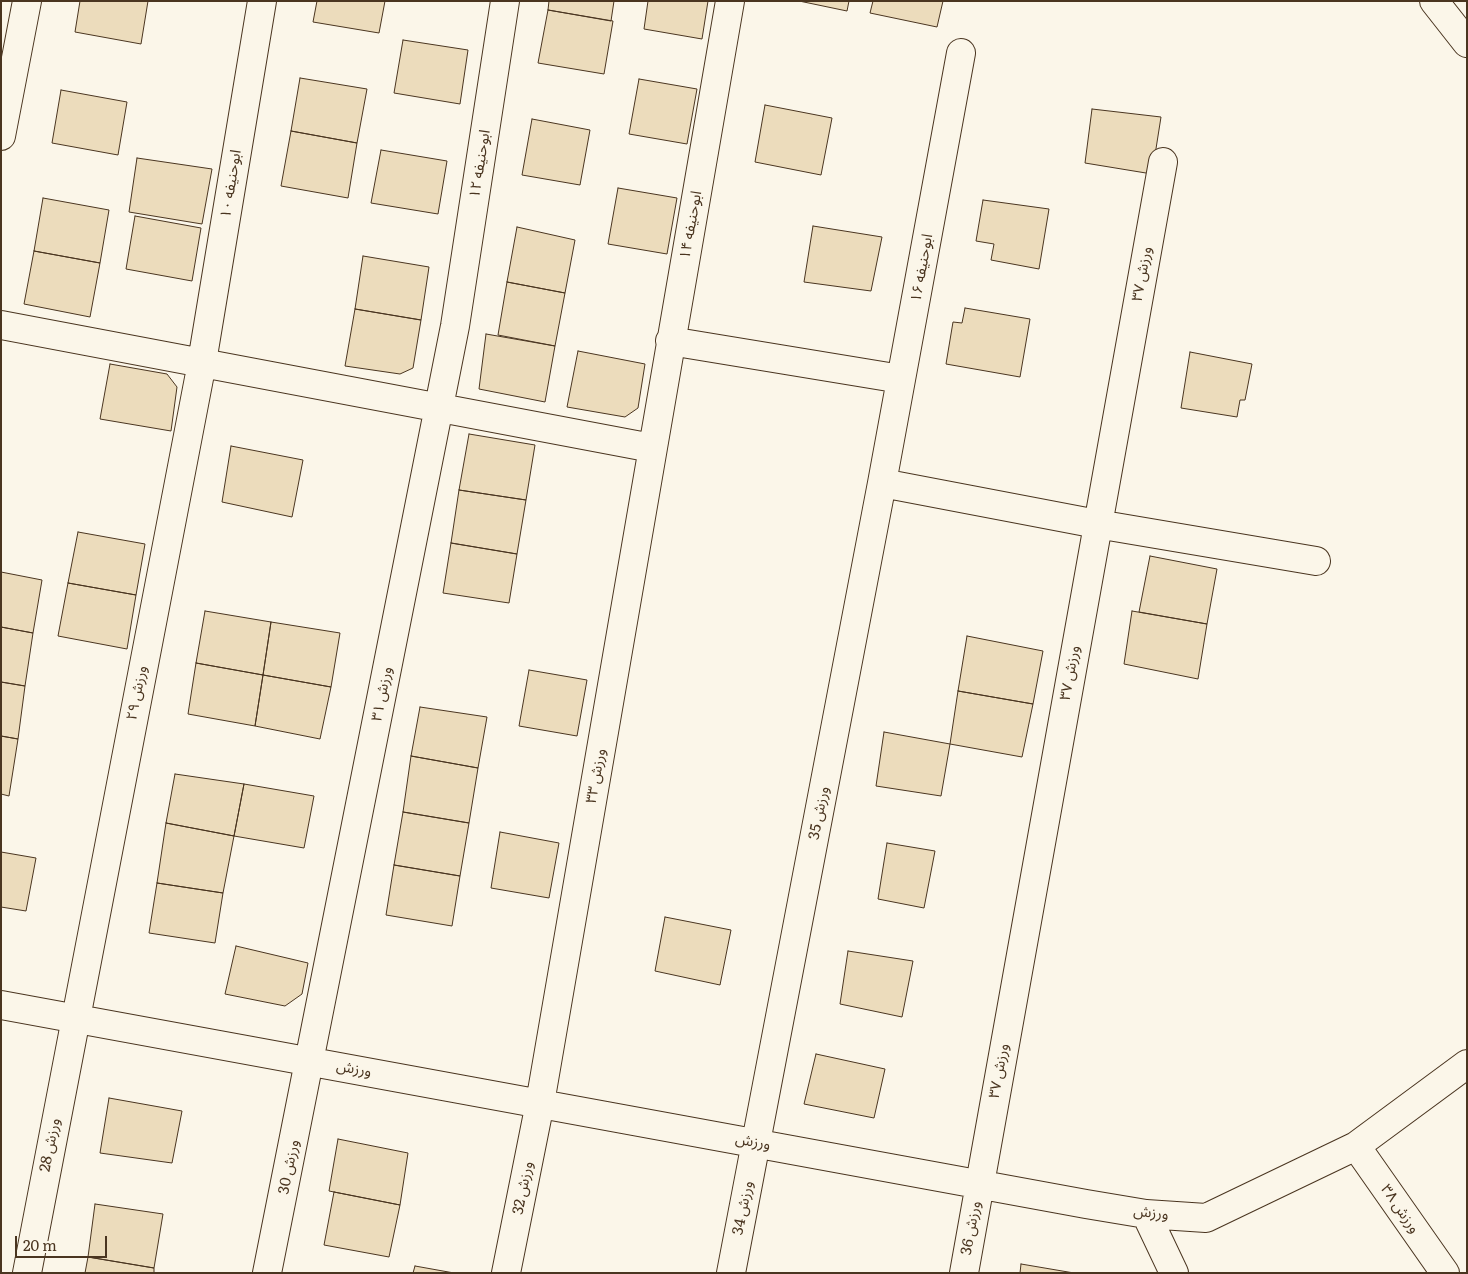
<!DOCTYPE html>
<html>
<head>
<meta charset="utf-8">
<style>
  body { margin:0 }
  #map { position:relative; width:1468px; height:1274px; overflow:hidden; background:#fbf6e9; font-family:Literata,serif }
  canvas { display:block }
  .frame { position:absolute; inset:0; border:2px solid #4a3520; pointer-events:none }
  .scale { position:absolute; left:15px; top:1236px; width:92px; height:22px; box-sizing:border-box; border:2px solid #4a3520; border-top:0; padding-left:6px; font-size:15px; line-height:18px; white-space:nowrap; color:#4a3520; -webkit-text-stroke:4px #fbf6e9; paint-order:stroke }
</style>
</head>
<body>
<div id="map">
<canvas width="1468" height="1274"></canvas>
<div class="frame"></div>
<div class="scale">20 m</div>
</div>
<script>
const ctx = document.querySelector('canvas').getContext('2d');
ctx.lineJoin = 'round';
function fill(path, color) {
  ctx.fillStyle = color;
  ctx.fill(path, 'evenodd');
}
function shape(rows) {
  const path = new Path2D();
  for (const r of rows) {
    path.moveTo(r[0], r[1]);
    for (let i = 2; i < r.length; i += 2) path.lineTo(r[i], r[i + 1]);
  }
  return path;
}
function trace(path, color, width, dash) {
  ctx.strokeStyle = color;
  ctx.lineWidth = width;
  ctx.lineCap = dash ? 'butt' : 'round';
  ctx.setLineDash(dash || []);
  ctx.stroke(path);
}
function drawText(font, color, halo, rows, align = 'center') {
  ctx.font = font + ' Literata,"Noto Sans Arabic",serif';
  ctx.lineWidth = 4;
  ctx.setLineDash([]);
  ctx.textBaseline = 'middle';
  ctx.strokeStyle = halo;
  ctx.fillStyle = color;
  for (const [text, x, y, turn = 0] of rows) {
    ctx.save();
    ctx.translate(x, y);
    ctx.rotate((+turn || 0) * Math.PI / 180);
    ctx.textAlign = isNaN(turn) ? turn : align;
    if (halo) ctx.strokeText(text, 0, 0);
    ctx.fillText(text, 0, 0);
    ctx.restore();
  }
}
const building = shape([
  [80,1,148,1,141,44,75,32,80,1],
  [317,1,385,1,379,33,313,22,317,1],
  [549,1,614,1,611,21,548,10,549,1],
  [648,1,708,1,702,39,644,29,648,1],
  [799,1,849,1,847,11,799,1],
  [873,1,943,1,937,27,870,13,873,1],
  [548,10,613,21,604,74,538,63,548,10],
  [403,40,468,50,460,104,394,93,403,40],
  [300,78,367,89,357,143,291,131,300,78],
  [639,79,697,89,687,144,629,134,639,79],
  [61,90,127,102,118,155,52,143,61,90],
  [765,105,832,118,821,175,755,162,765,105],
  [1092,109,1161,117,1152,174,1085,163,1092,109],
  [532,119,590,130,580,185,522,175,532,119],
  [291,131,357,143,348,198,281,186,291,131],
  [381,150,447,161,438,214,371,203,381,150],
  [137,158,212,169,202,224,129,212,137,158],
  [618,188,677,198,667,254,608,244,618,188],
  [43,198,109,210,100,263,34,251,43,198],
  [983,200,1049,209,1039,269,991,260,994,244,976,241,983,200],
  [135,216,201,228,192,281,126,269,135,216],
  [813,226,882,237,871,291,804,282,813,226],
  [517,227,575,240,565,293,507,282,517,227],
  [34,251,100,263,90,317,24,304,34,251],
  [363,256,429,267,421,320,355,309,363,256],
  [507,282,565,293,555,346,498,335,507,282],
  [965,308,1030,319,1020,377,946,364,953,322,962,323,965,308],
  [355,309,421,320,413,368,400,374,345,366,355,309],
  [486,334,555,346,545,402,479,389,486,334],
  [578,351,645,364,638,408,625,417,567,407,578,351],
  [1190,352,1252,364,1245,400,1240,400,1237,417,1181,408,1190,352],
  [110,364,167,374,177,387,171,431,100,419,110,364],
  [469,434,535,445,526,500,459,490,469,434],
  [231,446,303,460,292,517,222,502,231,446],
  [459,490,526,500,517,554,451,543,459,490],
  [78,532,145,544,136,595,68,583,78,532],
  [451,543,517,554,509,603,443,593,451,543],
  [1150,556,1217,569,1207,624,1139,612,1150,556],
  [1,572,42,580,33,633,1,627,1,572],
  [68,583,136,595,127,649,58,636,68,583],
  [205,611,271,622,263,675,196,663,205,611],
  [1132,611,1207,624,1198,679,1124,664,1132,611],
  [271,622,340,633,331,687,263,675,271,622],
  [1,627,33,633,25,686,1,682,1,627],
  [967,636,1043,651,1033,704,958,691,967,636],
  [196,663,263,675,255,726,188,714,196,663],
  [529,670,587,680,577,736,519,726,529,670],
  [263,675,331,687,320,739,255,726,263,675],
  [1,682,25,686,18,739,1,736,1,682],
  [958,691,1033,704,1022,757,950,744,958,691],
  [420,707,487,717,478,768,411,756,420,707],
  [884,732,950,744,941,796,876,786,884,732],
  [1,736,18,739,9,796,1,794,1,736],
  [411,756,478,768,469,823,403,812,411,756],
  [175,774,244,784,234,836,166,823,175,774],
  [244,784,314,796,304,848,234,836,244,784],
  [403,812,469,823,460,876,394,865,403,812],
  [166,823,234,836,223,893,157,883,166,823],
  [500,832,559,843,549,898,491,888,500,832],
  [887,843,935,851,924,908,878,899,887,843],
  [1,852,36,858,26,911,1,907,1,852],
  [394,865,460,876,452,926,386,915,394,865],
  [157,883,223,893,215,943,149,933,157,883],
  [665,917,731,930,720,985,655,971,665,917],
  [236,946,308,963,302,994,285,1006,225,994,236,946],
  [848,951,913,961,902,1017,840,1004,848,951],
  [816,1054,885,1069,874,1118,804,1104,816,1054],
  [109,1098,182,1111,172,1163,100,1153,109,1098],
  [338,1139,408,1153,400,1205,329,1191,338,1139],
  [334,1192,400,1205,389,1257,324,1245,334,1192],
  [95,1204,163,1214,154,1268,88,1257,95,1204],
  [88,1257,154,1268,154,1273,85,1273,88,1257],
  [1021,1264,1074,1273,1020,1273,1021,1264],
  [415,1266,454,1273,413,1273,415,1266]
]);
fill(building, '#ecdcbc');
trace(building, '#4a3520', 1);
const street = shape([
  [1,136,27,1],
  [1,325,652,448],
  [670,341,901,379],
  [882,483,1097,524,1316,561],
  [1,1005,1086,1204,1146,1214,1206,1218,1356,1146,1467,1064],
  [1356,1146,1445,1273],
  [1146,1214,1174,1273],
  [27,1273,201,368,262,1],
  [267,1273,455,326,505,1],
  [506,1273,540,1103,730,1],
  [731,1273,882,483,961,53],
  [964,1273,1163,162]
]);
const secondary = shape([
  [1434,1,1467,43]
]);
trace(street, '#4a3520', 30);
trace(secondary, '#4a3520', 30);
trace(street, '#fbf6e9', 28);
trace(secondary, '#fbf6e9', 28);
drawText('15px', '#4a3520', '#fbf6e9', [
  ["ابوحنیفه ۱۲",480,164,-81],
  ["ابوحنیفه ۱۰",231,184,-81],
  ["ابوحنیفه ۱۴",691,225,-80],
  ["ابوحنیفه ۱۶",922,268,-80],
  ["ورزش ۳۷",1142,274,-80],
  ["ورزش ۳۷",1070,673,-80],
  ["ورزش ۲۹",137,693,-79],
  ["ورزش ۳۱",382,694,-79],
  ["ورزش ۳۳",596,776,-80],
  ["ورزش 35",819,813,-79],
  ["ورزش",354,1069,10],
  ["ورزش ۳۷",999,1071,-80],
  ["ورزش",753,1142,10],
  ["ورزش 28",50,1145,-79],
  ["ورزش 30",289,1167,-79],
  ["ورزش 32",523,1188,-79],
  ["ورزش 34",743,1208,-79],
  ["ورزش ۳۸",1400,1209,55],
  ["ورزش",1151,1213,6],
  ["ورزش 36",971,1228,-80]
]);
</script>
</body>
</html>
